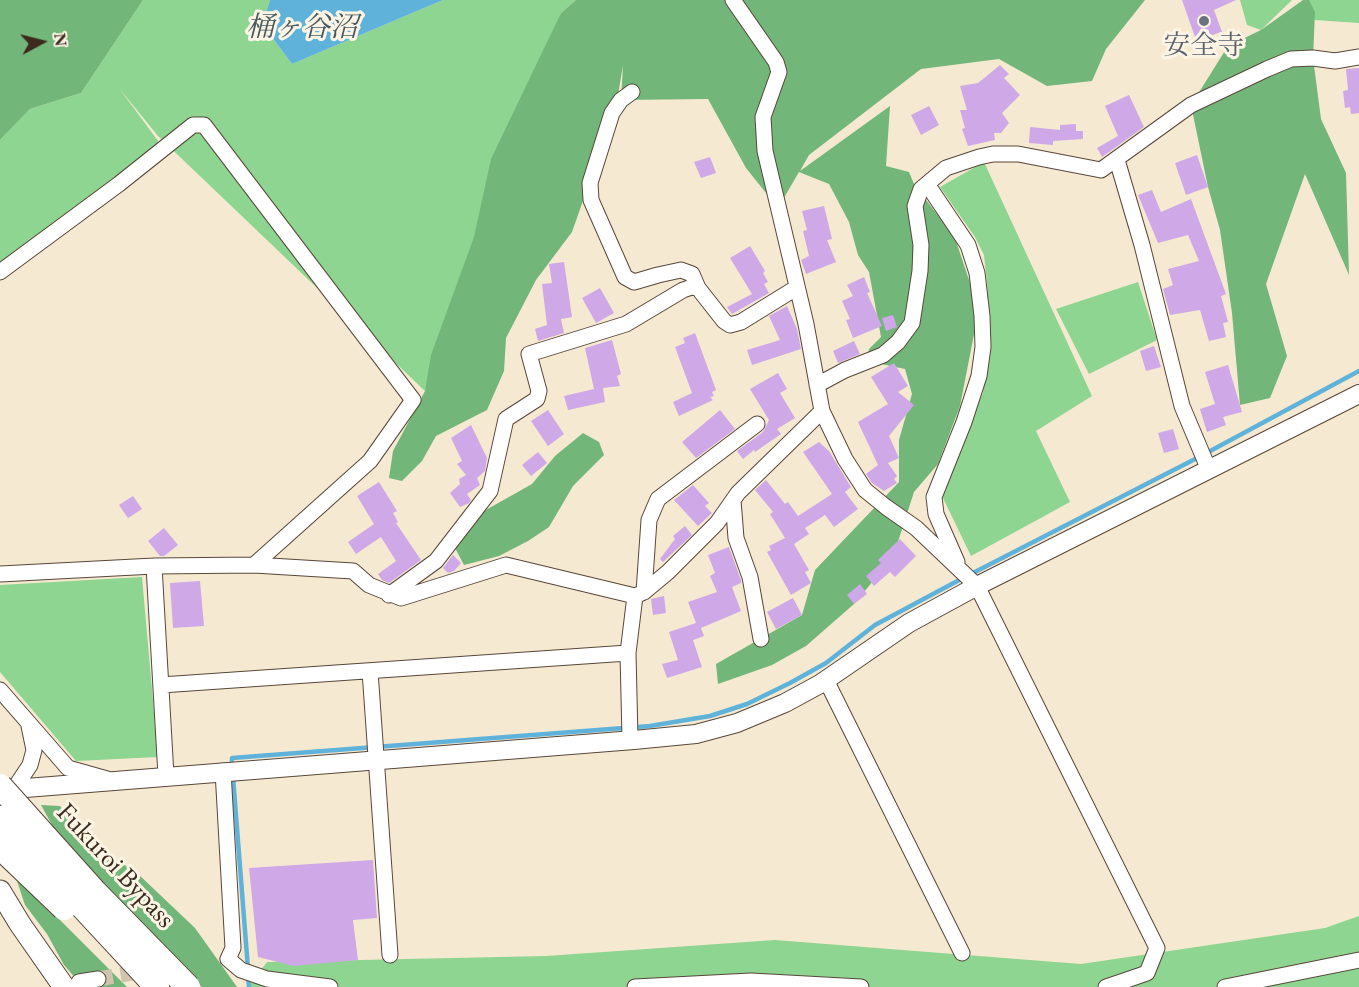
<!DOCTYPE html>
<html>
<head>
<meta charset="utf-8">
<style>
  body { margin:0 }
  #map { position:relative; width:1359px; height:987px; overflow:hidden; background:#f6e9d1; font-family:"EB Garamond",serif }
  canvas { display:block }
  .north { position:absolute; left:12px; top:12px; width:60px; height:60px; -webkit-text-stroke:4px #fcf5e5; paint-order:stroke; rotate:83deg; font-size:16px; font-weight:700; line-height:24px; text-align:center; color:#3b2a1e }
  .north::after { content:''; display:block; margin:auto; width:21px; height:27px; background:#3b2a1e; clip-path:polygon(50% 0,100% 100%,50% 72%,0 100%) }
</style>
</head>
<body>
<div id="map">
<canvas width="1359" height="987"></canvas>
<div class="north">N</div>
</div>
<script>
const ctx = document.querySelector('canvas').getContext('2d');
ctx.lineJoin = 'round';
function fill(path, color) {
  ctx.fillStyle = color;
  ctx.fill(path, 'evenodd');
}
function shape(rows) {
  const path = new Path2D();
  for (const r of rows) {
    path.moveTo(r[0], r[1]);
    for (let i = 2; i < r.length; i += 2) path.lineTo(r[i], r[i + 1]);
  }
  return path;
}
function trace(path, color, width, dash) {
  ctx.strokeStyle = color;
  ctx.lineWidth = width;
  ctx.lineCap = dash ? 'butt' : 'round';
  ctx.setLineDash(dash || []);
  ctx.stroke(path);
}
function drawText(font, color, halo, rows, align = 'center') {
  ctx.font = font + ' "EB Garamond","Noto Serif JP",serif';
  ctx.lineWidth = 6;
  ctx.setLineDash([]);
  ctx.textBaseline = 'middle';
  ctx.strokeStyle = halo;
  ctx.fillStyle = color;
  for (const [text, x, y, turn = 0] of rows) {
    ctx.save();
    ctx.translate(x, y);
    ctx.rotate((+turn || 0) * Math.PI / 180);
    ctx.textAlign = isNaN(turn) ? turn : align;
    if (halo) ctx.strokeText(text, 0, 0);
    ctx.fillText(text, 0, 0);
    ctx.restore();
  }
}
fill(shape([
  [143,0,270,0,262,24,292,64,443,0,576,0,561,13,425,391,158,136,119,88,164,149,0,272,0,140,30,109,81,93],
  [1240,0,1292,0,1261,30,1247,25],
  [1304,0,1359,0,1359,23,1315,20],
  [984,162,1092,396,1036,431,1070,502,971,556,942,496,952,461,983,393,990,339,987,283,984,255,975,237,940,187],
  [1138,282,1157,340,1089,374,1056,309],
  [142,577,158,757,76,761,0,672,0,585],
  [1359,916,1359,987,248,987,267,962,546,956,775,940,1081,964,1325,928]
]), '#8dd590');
fill(shape([
  [0,0,143,0,81,93,30,109,0,140],
  [576,0,1145,0,1106,49,1092,81,1047,86,999,59,921,69,809,155,800,171,890,106,886,166,909,172,914,184,955,238,970,283,976,324,960,406,938,464,914,492,893,557,854,604,806,646,772,665,718,684,716,664,802,615,815,570,899,482,899,440,912,394,905,369,867,361,869,349,881,337,869,272,858,255,849,222,829,184,799,172,778,208,746,168,708,99,621,100,623,65,616,107,572,232,536,280,506,338,504,371,487,410,436,436,422,461,402,481,389,478,393,451,425,391,431,355,474,237,491,159,561,13],
  [1303,0,1309,0,1315,12,1313,58,1321,119,1346,173,1349,275,1305,174,1266,284,1287,356,1270,398,1240,405,1232,313,1220,230,1208,187,1191,105,1228,46,1261,30],
  [583,433,599,442,604,455,573,486,549,527,528,541,499,556,464,565,455,548,468,520,532,484,555,456],
  [41,805,60,806,92,844,137,873,195,928,237,987,202,987,175,966,69,856],
  [15,875,127,987,83,987,64,965,47,934,25,905]
]), '#72b67a');
fill(shape([
  [270,0,443,0,292,64,262,24]
]), '#5fb3db');
trace(shape([
  [971,574,1199,457,1359,371],
  [232,768,232,758,650,726,710,716,747,704,790,683,826,663,875,625,963,578],
  [233,777,248,969],
  [248,977,249,987]
]), '#5fb3db', 4.5);
fill(shape([
  [1182,0,1236,0,1214,10,1222,32,1212,35,1216,45,1200,51],
  [1000,65,1009,74,1004,78,1020,95,1002,113,1009,123,1001,133,994,133,995,140,968,146,962,129,965,128,960,110,967,110,960,86,978,83],
  [1359,68,1359,113,1351,114,1350,107,1345,108,1343,91,1348,90,1346,69],
  [1129,95,1144,127,1102,157,1097,148,1118,136,1105,106],
  [929,106,939,125,921,135,911,115],
  [1076,124,1076,131,1083,131,1083,139,1053,141,1053,145,1029,143,1030,127,1060,130,1060,125],
  [1197,155,1208,187,1186,195,1175,163],
  [710,157,716,173,701,178,694,162],
  [1152,190,1161,212,1191,199,1226,294,1221,296,1228,322,1223,323,1226,337,1209,341,1200,310,1170,315,1163,289,1173,285,1168,269,1199,261,1188,235,1158,243,1138,195],
  [824,206,832,239,827,240,836,262,806,274,801,260,809,256,803,231,807,230,802,211],
  [750,246,765,271,763,273,768,282,764,284,769,293,732,314,727,307,752,294,730,258],
  [564,262,572,317,561,319,564,333,538,341,535,329,547,325,542,284,552,283,549,264],
  [864,277,870,292,867,293,882,326,853,338,846,320,850,319,842,301,853,296,847,285],
  [600,288,614,313,596,323,582,298],
  [787,306,797,329,801,349,752,365,747,350,780,340,769,316],
  [893,315,897,327,886,331,882,318],
  [695,333,716,390,712,392,714,396,710,397,713,400,679,416,673,402,692,393,675,347,685,343,683,338],
  [612,340,621,374,617,376,620,386,603,388,605,402,568,410,564,396,594,389,585,348],
  [854,341,860,354,838,363,833,351],
  [1154,346,1161,367,1146,371,1140,351],
  [894,363,908,386,898,392,914,405,889,436,899,458,888,463,897,476,894,479,897,483,884,491,872,483,866,474,878,465,858,422,888,404,871,377],
  [1228,365,1242,412,1223,417,1226,425,1207,432,1200,409,1215,404,1205,372],
  [778,373,787,389,780,393,795,418,777,429,781,434,755,452,754,450,743,459,737,451,763,432,769,420,750,389],
  [548,410,564,434,548,446,531,421],
  [720,410,735,429,696,458,682,442],
  [471,425,487,458,485,471,477,478,480,485,467,494,471,500,469,503,460,507,450,493,460,484,459,479,466,475,457,464,462,461,451,438],
  [1173,429,1179,449,1164,453,1158,433],
  [819,442,829,451,851,487,845,492,858,509,834,527,825,515,805,528,809,534,794,544,809,570,805,572,811,583,791,595,767,552,771,550,769,546,785,538,770,514,773,512,755,490,766,480,785,504,788,502,798,516,832,494,803,452],
  [538,452,547,463,531,476,522,465],
  [379,482,397,511,393,513,398,522,396,523,421,560,389,583,382,580,378,574,396,561,381,537,356,554,348,542,374,524,357,496],
  [693,485,709,503,705,506,712,513,698,526,674,500],
  [133,496,142,509,128,518,119,505],
  [685,526,692,535,663,562,660,559,675,539,673,536],
  [164,528,178,545,164,556,160,556,148,541],
  [900,539,916,556,895,577,890,572,874,586,866,576,881,563,878,560],
  [729,547,741,580,741,583,732,587,741,611,701,628,704,636,693,640,702,667,667,678,662,664,678,660,669,632,696,623,688,602,717,592,710,576,715,573,708,555],
  [453,555,461,563,454,571,448,573,443,568],
  [200,581,204,626,173,628,170,583],
  [860,584,867,594,854,604,847,595],
  [664,596,666,613,653,615,651,599],
  [793,598,802,615,776,629,767,612],
  [373,860,377,918,353,920,358,960,294,966,258,957,249,868]
]), '#cea8e7');
trace(shape([
  [98,979,149,970]
]), '#d1c3ad', 15, [15, 8]);
const minor = shape([
  [733,0,776,62,779,72,763,117,765,151,806,324,822,411,845,459,865,490,886,507,916,528,977,586,1157,948,1147,973,1106,987],
  [632,92,621,100,612,113,590,183,591,200,625,277,634,282,658,275,681,270,692,274,698,288],
  [1117,160,1142,245,1182,406,1209,470],
  [927,184,968,245,977,273,982,316,983,347,979,376,964,422,934,497,936,514,957,562],
  [0,272,119,184,193,125,204,125,413,400,370,461,254,565],
  [817,385,845,370,883,355,898,342,912,323,920,271,921,245,915,206,921,189,946,168,979,157,993,154,1018,154,1101,170,1191,105,1267,69,1291,59,1313,58,1335,61,1359,57],
  [733,500,736,538,750,577,761,639],
  [154,566,166,776],
  [0,574,154,566,254,565,353,571,369,585,401,598,506,565,635,596,644,592,668,572,717,523,738,493,822,411],
  [644,592,649,520,658,499,757,424],
  [389,595,436,561,490,491,506,419,537,399,539,391,529,354,626,324,683,290,692,287,698,288,724,321,730,325,741,322,796,288],
  [370,671,390,955],
  [826,680,962,953],
  [161,685,628,653],
  [0,690,68,768,107,779],
  [630,739,628,653,635,596],
  [223,771,233,948,228,959,241,970,267,979,330,987],
  [14,789,30,765,34,750,29,726],
  [79,982,98,979],
  [635,987,751,981,861,987],
  [1225,987,1359,960]
]);
const tertiary = shape([
  [0,790,634,740,696,734,737,723,785,703,820,684,909,623,977,586,1359,394]
]);
const secondary = shape([
  [0,891,20,924,64,987]
]);
trace(minor, '#574739', 17);
trace(tertiary, '#574739', 20);
trace(secondary, '#574739', 23);
trace(minor, '#fff', 15);
trace(tertiary, '#fff', 18);
trace(secondary, '#fff', 21);
const trunkBridge = shape([
  [0,786,95,892,188,987],
  [0,818,157,987],
  [0,847,64,908]
]);
trace(trunkBridge, '#574739', 26, []);
trace(trunkBridge, '#fff', 24);
for (const [x, y, r, color] of [
  [1204,21,6,"#6b7280"]
]) {
  const dot = new Path2D();
  dot.arc(x, y, r, 0, 2 * Math.PI);
  ctx.fillStyle = color;
  ctx.fill(dot);
  trace(dot, '#fcf5e5', 2);
}
drawText('27px', '#5b616d', '#fcf5e5', [
  ["安全寺",1204,47]
]);
drawText('27px', '#3b2a1e', '#fcf5e5', [
  ["Fukuroi Bypass",115,866,47]
]);
drawText('italic 28px', '#485a60', '#fcf5e5', [
  ["桶ヶ谷沼",302,28]
]);
</script>
</body>
</html>
